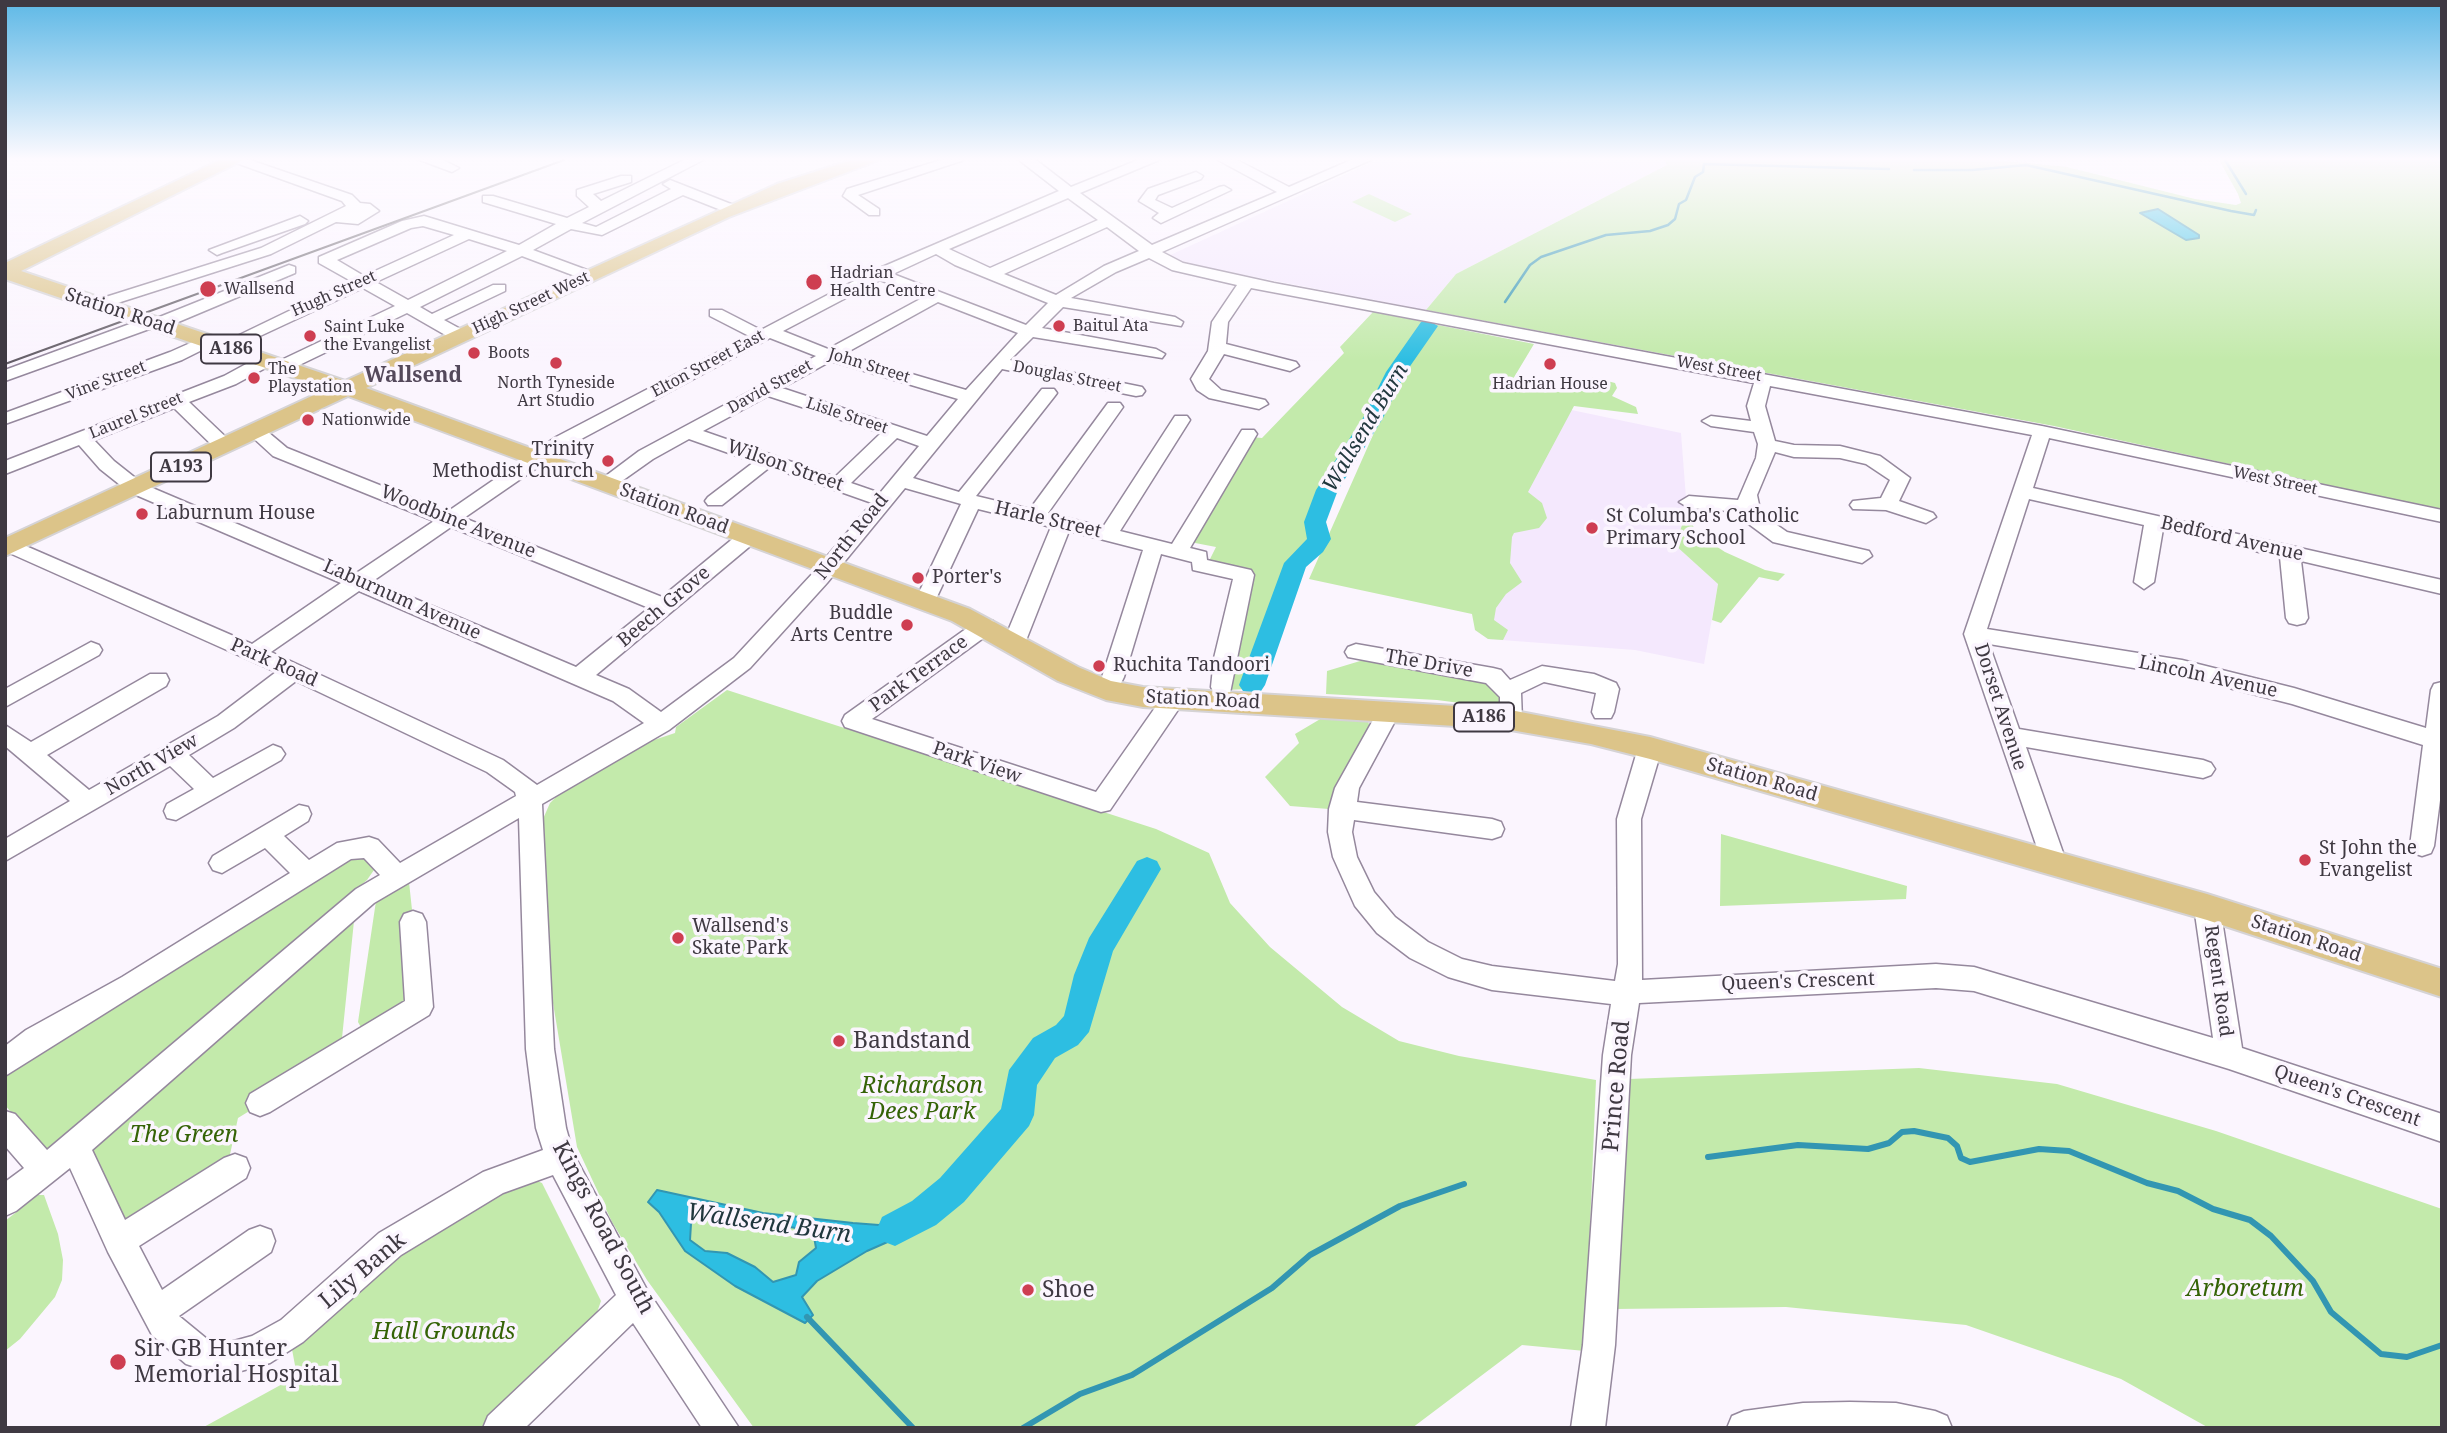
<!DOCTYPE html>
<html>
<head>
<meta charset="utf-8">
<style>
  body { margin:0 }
  #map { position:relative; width:2447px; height:1433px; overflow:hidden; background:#fbf5fe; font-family:"Noto Serif",serif }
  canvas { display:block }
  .frame { position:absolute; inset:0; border:7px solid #3f3942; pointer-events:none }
</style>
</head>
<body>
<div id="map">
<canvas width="2447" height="1433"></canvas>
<div class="frame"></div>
</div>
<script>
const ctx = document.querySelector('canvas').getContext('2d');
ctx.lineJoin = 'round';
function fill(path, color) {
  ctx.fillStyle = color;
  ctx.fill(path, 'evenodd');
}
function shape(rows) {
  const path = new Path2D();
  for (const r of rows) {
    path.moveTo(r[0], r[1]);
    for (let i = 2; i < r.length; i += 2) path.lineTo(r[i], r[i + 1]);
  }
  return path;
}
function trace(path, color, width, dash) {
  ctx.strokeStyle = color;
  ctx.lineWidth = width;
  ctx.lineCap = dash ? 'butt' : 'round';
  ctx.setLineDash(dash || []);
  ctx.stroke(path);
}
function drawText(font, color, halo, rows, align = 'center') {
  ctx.font = font + ' "Noto Serif",serif';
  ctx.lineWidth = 7;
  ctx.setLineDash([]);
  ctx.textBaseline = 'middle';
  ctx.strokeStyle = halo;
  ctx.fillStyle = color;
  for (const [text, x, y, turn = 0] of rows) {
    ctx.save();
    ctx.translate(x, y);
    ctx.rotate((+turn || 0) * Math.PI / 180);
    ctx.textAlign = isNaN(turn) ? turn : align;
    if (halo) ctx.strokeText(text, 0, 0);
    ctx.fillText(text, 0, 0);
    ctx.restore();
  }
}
fill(shape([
  [1377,160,1665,160,1667,165,1456,274,1426,310,1177,262,1168,256],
  [1562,408,1681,433,1687,511,1675,545,1718,584,1704,664,1635,650,1488,639,1475,630,1513,495]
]), '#f4e8fd');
fill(shape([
  [1665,160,1997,160,2067,167,2195,199,2236,205,2241,203,2238,194,2219,160,2442,160,2442,510,2054,426,1426,310,1456,274,1667,165],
  [1369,194,1412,214,1395,222,1352,202],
  [1373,312,1425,322,1384,384,1323,487,1310,525,1308,544,1289,560,1280,578,1283,586,1246,689,1227,690,1248,572,1209,561,1216,547,1190,542,1251,437,1262,438,1344,353,1340,347],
  [1433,324,1534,344,1513,379,1572,392,1592,377,1615,383,1617,388,1612,396,1636,407,1638,414,1574,406,1528,492,1542,503,1547,518,1539,528,1514,533,1512,537,1510,563,1522,582,1506,594,1496,608,1494,620,1508,630,1503,640,1488,639,1475,630,1472,614,1309,579,1401,372],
  [1687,511,1696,533,1725,552,1765,570,1785,574,1778,581,1759,577,1721,623,1712,620,1718,584,1675,545],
  [1370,658,1493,682,1506,709,1437,700,1326,694,1327,671],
  [727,690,1156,829,1209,853,1230,903,1270,947,1342,1007,1399,1041,1459,1056,1596,1080,1585,1351,1522,1345,1412,1428,754,1428,647,1280,612,1222,577,1147,548,973,542,882,543,819,550,803,563,790,651,741,675,733,676,727],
  [1322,718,1368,721,1370,728,1329,809,1290,806,1265,777,1299,743,1295,734],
  [1721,834,1907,886,1906,899,1720,906],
  [364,855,373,864,374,870,367,880,52,1150,44,1152,5,1105,5,1072,336,861],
  [409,882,413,919,409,1002,363,1031,358,1022,376,901],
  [354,921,342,1038,326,1052,249,1097,251,1110,238,1118,229,1159,125,1223,90,1149],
  [1919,1068,2057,1084,2216,1131,2442,1209,2442,1428,2209,1428,2121,1379,1966,1325,1786,1307,1614,1309,1629,1079],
  [528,1177,542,1183,601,1301,594,1321,482,1428,202,1428,297,1376,291,1344,389,1253],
  [38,1195,44,1195,58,1234,63,1260,62,1280,55,1297,20,1339,5,1351,5,1221]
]), '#c3eaab');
const water = shape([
  [2158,209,2199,235,2199,238,2186,240,2140,213,2158,209],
  [657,1190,763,1213,853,1223,879,1225,924,1213,924,1219,908,1233,867,1251,817,1281,802,1297,813,1315,805,1323,735,1286,685,1251,659,1212,648,1202,657,1190],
  [698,1215,742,1222,770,1232,790,1227,813,1231,816,1248,799,1262,796,1275,773,1282,755,1267,727,1253,705,1251,690,1240,691,1224,698,1215]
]);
fill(water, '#2dbee2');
trace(water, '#3296b2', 2);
trace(shape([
  [2225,160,2246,194],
  [1914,170,1972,170,2026,165,2231,211,2254,215,2256,210],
  [1505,302,1530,265,1541,257,1606,235,1650,231,1668,225,1675,219,1679,204,1686,200,1695,177,1703,172,1704,164,1889,169]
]), '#3296b2', 2.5);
trace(shape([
  [1708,1157,1798,1145,1868,1149,1889,1143,1902,1132,1914,1131,1948,1138,1957,1146,1961,1158,1970,1162,2039,1149,2069,1151,2147,1183,2178,1191,2213,1209,2250,1220,2271,1236,2313,1281,2331,1312,2381,1354,2407,1357,2442,1345],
  [807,1317,913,1428],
  [1023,1428,1080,1394,1132,1375,1272,1288,1310,1255,1400,1206,1464,1184]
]), '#3296b2', 6);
fill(shape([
  [1428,320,1438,326,1406,372,1383,418,1338,490,1326,522,1331,539,1323,552,1306,567,1265,685,1261,691,1252,694,1243,691,1239,685,1284,563,1307,539,1304,522,1316,490,1363,418,1386,372,1421,322,1428,320],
  [1147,857,1157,861,1161,869,1113,951,1089,1032,1078,1045,1055,1058,1037,1085,1034,1115,1029,1126,964,1202,936,1225,895,1246,882,1241,877,1229,882,1217,912,1201,940,1178,1001,1109,1009,1070,1033,1038,1056,1025,1064,1016,1074,975,1089,938,1137,861,1147,857]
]), '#2dbee2');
const minor = shape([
  [228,160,250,160,352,195,360,203,370,204,379,211,358,224,336,222,271,254,105,307,93,307,93,301,261,248,346,206,342,201,228,160],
  [420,160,443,160,459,168,452,172,420,160],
  [684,160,703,160,582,223,596,227,671,189,663,184,670,180,736,206,736,212,726,212,683,195,602,235,571,229,533,250,595,273,595,279,583,279,522,256,420,307,432,314,493,285,505,285,505,291,444,320,466,332,468,336,466,340,454,340,407,313,287,371,275,371,272,367,275,363,395,306,363,288,245,343,239,344,231,339,351,281,319,263,319,257,402,221,424,216,519,245,556,224,483,202,483,196,493,196,567,218,589,207,577,196,577,190,621,176,631,176,631,182,593,194,601,201,684,160],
  [423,226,454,235,364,276,337,260,411,228,423,226],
  [469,239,507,251,408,300,376,282,469,239],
  [941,160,964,160,858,195,879,209,879,215,869,215,843,196,847,189,941,160],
  [1019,160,1036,160,1071,187,1138,160,1159,160,1080,193,1152,245,1277,192,1218,160,1237,160,1289,187,1351,160,1371,160,1162,252,1183,263,1274,283,2042,426,2442,510,2442,522,2049,438,2033,488,2442,580,2442,594,2301,561,2308,618,2305,623,2297,625,2289,623,2286,618,2280,557,2163,529,2154,582,2144,589,2134,582,2144,525,2029,499,1987,629,2182,660,2294,688,2426,728,2431,690,2434,684,2442,682,2442,785,2434,846,2431,853,2422,856,2413,853,2410,846,2423,745,2292,704,2182,676,1989,644,2019,729,2203,760,2211,763,2215,769,2211,775,2203,778,2026,747,2067,864,2063,871,2054,874,2045,871,1964,634,2032,435,1770,386,1765,406,1775,441,1794,445,1840,446,1880,456,1910,478,1899,501,1933,513,1936,517,1926,523,1886,510,1853,509,1850,505,1853,501,1881,498,1890,480,1866,464,1840,458,1794,457,1775,452,1757,495,1761,514,1787,532,1869,551,1872,556,1862,563,1773,542,1746,522,1741,512,1689,508,1679,502,1689,496,1738,500,1756,458,1758,444,1754,432,1711,426,1702,421,1711,416,1751,421,1747,406,1754,383,1251,288,1228,322,1226,344,1296,362,1299,366,1290,371,1224,354,1209,379,1221,390,1265,400,1268,404,1259,409,1209,398,1197,390,1191,379,1208,351,1212,322,1237,285,1172,270,1149,258,1116,272,1071,298,1175,317,1183,322,1181,326,1063,307,1042,328,1156,349,1165,354,1162,358,1033,337,1010,360,1142,387,1145,391,1142,395,1136,396,1002,369,913,478,959,492,1042,389,1054,389,1057,393,1054,397,976,496,1030,509,1108,403,1120,403,1123,407,1048,513,1103,527,1175,416,1187,416,1190,420,1120,531,1172,544,1242,430,1254,430,1257,434,1190,548,1206,552,1207,560,1251,570,1254,575,1230,693,1214,693,1211,687,1214,658,1233,579,1193,570,1192,562,1161,554,1124,677,1121,683,1113,685,1105,683,1102,677,1143,550,1069,531,1025,643,1022,648,1014,651,1006,648,1003,643,1051,527,978,509,935,601,925,608,915,601,961,504,905,488,827,583,750,668,669,730,542,804,554,1049,566,1128,573,1153,646,1288,739,1428,702,1428,633,1323,525,1428,483,1428,488,1416,616,1295,553,1175,503,1193,401,1255,303,1342,270,1363,223,1376,186,1364,152,1335,108,1252,70,1168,16,1211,5,1216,5,1182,24,1168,5,1146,5,1111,15,1114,47,1150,356,889,380,875,364,858,351,859,5,1076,5,1046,26,1030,122,977,290,873,265,848,222,873,213,870,209,863,213,856,299,805,308,807,311,814,308,821,284,836,309,860,337,843,369,837,378,840,400,863,516,796,515,792,487,772,296,681,234,728,189,755,213,778,273,745,281,748,285,754,281,760,176,820,167,818,164,811,167,804,194,789,170,766,5,861,5,839,70,801,5,746,5,725,31,742,150,674,166,674,169,680,166,686,47,755,89,790,218,716,276,672,5,551,5,537,252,644,341,583,129,492,100,469,79,445,5,474,5,461,224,376,259,357,271,357,274,361,271,365,236,384,189,402,231,442,233,446,231,450,217,450,174,408,94,440,114,461,143,484,355,574,434,521,273,456,250,435,247,431,250,427,262,427,287,448,447,512,556,437,749,336,710,316,710,310,722,310,761,330,873,271,1059,191,1019,160],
  [1068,198,1098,220,990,268,949,249,1068,198],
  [1107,227,1139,251,1104,266,1056,295,1004,274,1107,227],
  [936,254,955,265,1048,303,1026,325,893,274,936,254],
  [880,280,924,297,828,349,783,331,880,280],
  [938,302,1018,333,966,390,844,354,938,302],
  [770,338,816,356,639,451,595,484,598,488,612,488,653,459,689,439,754,462,708,497,705,501,708,505,722,505,770,467,872,503,813,573,734,658,661,712,629,689,596,675,755,542,758,537,755,532,741,532,662,597,464,518,570,445,770,338],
  [831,361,958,399,927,436,782,388,831,361],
  [768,396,881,433,835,477,703,431,768,396],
  [897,438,919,446,880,493,851,483,897,438],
  [451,527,649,608,576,667,373,581,451,527],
  [359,591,613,701,644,723,537,785,503,760,271,652,359,591],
  [519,818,526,1049,536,1128,543,1150,483,1172,379,1233,281,1320,252,1336,223,1344,207,1339,179,1316,271,1252,275,1241,271,1230,260,1226,249,1230,162,1290,139,1246,246,1178,250,1168,246,1158,235,1154,224,1158,125,1220,92,1150,374,903,519,818],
  [1196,172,1203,176,1201,179,1158,195,1155,200,1172,208,1219,187,1224,186,1231,190,1161,223,1153,218,1159,213,1139,201,1148,189,1196,172],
  [300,216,308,221,305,224,222,253,217,255,209,250,300,216],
  [289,265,295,267,295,273,164,328,152,328,5,381,5,370,146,318,157,318,289,265],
  [206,336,212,337,214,341,212,345,182,360,5,424,5,413,170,352,206,336],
  [985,619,993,621,996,626,993,631,872,719,1096,792,1166,692,1182,692,1185,698,1182,704,1110,810,1101,812,845,727,842,721,845,715,977,621,985,619],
  [91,642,99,645,102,650,99,655,5,707,5,689,91,642],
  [1356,644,1493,668,1501,670,1510,680,1542,666,1594,674,1616,683,1619,689,1614,712,1611,718,1595,718,1592,712,1596,693,1544,682,1521,693,1522,720,1519,726,1511,728,1503,726,1500,720,1500,697,1486,683,1348,657,1345,652,1348,647,1356,644],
  [1390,702,1398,704,1401,710,1359,788,1357,802,1492,819,1501,822,1504,829,1501,836,1492,839,1354,820,1352,832,1357,857,1374,892,1395,917,1428,942,1462,959,1492,966,1615,981,1618,964,1617,819,1638,748,1642,742,1650,739,1658,742,1662,748,1641,819,1642,980,1936,964,1974,967,2213,1038,2194,907,2198,899,2207,896,2216,899,2220,907,2242,1048,2442,1114,2442,1142,2229,1069,1974,991,1936,988,1639,1003,1631,1055,1615,1345,1605,1428,1571,1428,1583,1345,1603,1055,1611,1004,1492,990,1448,977,1410,958,1377,933,1355,906,1333,857,1328,832,1329,809,1335,788,1382,704,1390,702],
  [413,911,422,914,426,922,433,1007,429,1015,270,1112,260,1116,250,1112,246,1103,250,1094,405,1001,400,922,404,914,413,911],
  [1850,1402,1896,1403,1935,1411,1947,1416,1952,1428,1727,1428,1732,1416,1744,1411,1803,1403,1850,1402]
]);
const major = shape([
  [220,160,243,160,21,271,345,381,777,184,852,160,879,160,729,217,366,388,970,609,1078,667,1111,681,1143,687,1505,709,1650,737,2207,894,2442,969,2442,997,2207,920,1650,759,1591,744,1505,729,1143,707,1106,700,1058,681,952,621,348,396,5,556,5,538,327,389,5,279,5,263,220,160]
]);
trace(minor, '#95889d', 3);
trace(major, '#d5d3d5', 4);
fill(minor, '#fff');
fill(major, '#dcc489');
trace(shape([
  [5,364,564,160]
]), '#645e67', 2);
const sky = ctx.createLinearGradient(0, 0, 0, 361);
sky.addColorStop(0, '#5db8e6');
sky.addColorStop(0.44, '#fdfaff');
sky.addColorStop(1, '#fdfaff00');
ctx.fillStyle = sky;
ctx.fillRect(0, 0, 2447, 361);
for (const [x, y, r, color] of [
  [814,282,9,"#ce3e51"],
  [208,289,9,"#ce3e51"],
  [1059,326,7,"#ce3e51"],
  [310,336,7,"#ce3e51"],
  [474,353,7,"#ce3e51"],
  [556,363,7,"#ce3e51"],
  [1550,364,7,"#ce3e51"],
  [254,378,7,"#ce3e51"],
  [308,420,7,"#ce3e51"],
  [608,461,7,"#ce3e51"],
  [142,514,7,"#ce3e51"],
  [1592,528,7,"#ce3e51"],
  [918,578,7,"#ce3e51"],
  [907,625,7,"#ce3e51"],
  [1099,666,7,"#ce3e51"],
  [2305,860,7,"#ce3e51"],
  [678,938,7,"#ce3e51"],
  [839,1041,7,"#ce3e51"],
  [1028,1290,7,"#ce3e51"],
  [118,1362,9,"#ce3e51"]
]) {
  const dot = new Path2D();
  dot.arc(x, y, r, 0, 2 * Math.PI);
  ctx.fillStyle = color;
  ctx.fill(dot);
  trace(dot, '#fbf5fe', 2.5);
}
drawText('16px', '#3f3942', '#fbf5fe', [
  ["Hadrian",830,273],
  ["Health Centre",830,291],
  ["Wallsend",224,289],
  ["Baitul Ata",1073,326],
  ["Saint Luke",324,327],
  ["the Evangelist",324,345],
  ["Boots",488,353],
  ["The",268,369],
  ["Playstation",268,387],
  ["North Tyneside",556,383,"center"],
  ["Art Studio",556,401,"center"],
  ["Hadrian House",1550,384,"center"],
  ["Nationwide",322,420]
], 'left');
drawText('16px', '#3f3942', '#fbf5fe', [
  ["Hugh Street",334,294,-24],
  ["High Street West",531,303,-25],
  ["Elton Street East",708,364,-28],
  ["John Street",869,366,17],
  ["West Street",1719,369,10],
  ["Douglas Street",1067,377,11],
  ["Vine Street",106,381,-21],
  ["David Street",770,387,-29],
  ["Laurel Street",136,416,-22],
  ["Lisle Street",847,416,18],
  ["West Street",2275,481,12]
]);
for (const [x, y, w] of [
  [231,349,60],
  [181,467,60],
  [1484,717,60]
]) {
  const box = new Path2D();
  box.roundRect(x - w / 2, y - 14.5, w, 29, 5);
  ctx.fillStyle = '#fbf5fe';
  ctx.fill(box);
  trace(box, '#3f3942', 2);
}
drawText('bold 18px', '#3f3942', null, [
  ["A186",231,349],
  ["A193",181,467],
  ["A186",1484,717]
]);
drawText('19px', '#3f3942', '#fbf5fe', [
  ["Station Road",120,312,18],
  ["Wilson Street",785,466,19],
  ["Station Road",674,509,20],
  ["Harle Street",1048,520,13],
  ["Woodbine Avenue",458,522,22],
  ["North Road",852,537,-51],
  ["Bedford Avenue",2232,539,13],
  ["Laburnum Avenue",402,600,24],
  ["Beech Grove",664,607,-40],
  ["Park Road",274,663,24],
  ["The Drive",1429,664,10],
  ["Park Terrace",919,674,-36],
  ["Lincoln Avenue",2208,677,12],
  ["Station Road",1203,700,3],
  ["Dorset Avenue",2000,707,72],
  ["Park View",977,763,19],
  ["North View",152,765,-30],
  ["Station Road",1762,780,16],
  ["Station Road",2306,939,18],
  ["Regent Road",2218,981,82],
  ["Queen's Crescent",1798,982,-2],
  ["Queen's Crescent",2347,1096,19]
]);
drawText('19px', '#3f3942', '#fbf5fe', [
  ["Trinity",594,450,"right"],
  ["Methodist Church",594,472,"right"],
  ["Laburnum House",156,514],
  ["St Columba's Catholic",1606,517],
  ["Primary School",1606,539],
  ["Porter's",932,578],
  ["Buddle",893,614,"right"],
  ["Arts Centre",893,636,"right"],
  ["Ruchita Tandoori",1113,666],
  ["St John the",2319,849],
  ["Evangelist",2319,871],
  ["Wallsend's",692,927],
  ["Skate Park",692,949]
], 'left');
drawText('bold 21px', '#54495b', '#fbf5fe', [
  ["Wallsend",413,376]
]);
drawText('italic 21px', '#21373e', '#fbf5fe', [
  ["Wallsend Burn",1366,428,-59]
]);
drawText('23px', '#3f3942', '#fbf5fe', [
  ["Bandstand",853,1041],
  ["Shoe",1042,1290],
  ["Sir GB Hunter",134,1349],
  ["Memorial Hospital",134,1375]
], 'left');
drawText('italic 23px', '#356307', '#fbf5fe', [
  ["Richardson",922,1086],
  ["Dees Park",922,1112],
  ["The Green",184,1135],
  ["Arboretum",2245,1289],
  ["Hall Grounds",444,1332]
]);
drawText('23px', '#3f3942', '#fbf5fe', [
  ["Prince Road",1617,1086,-85],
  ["Kings Road South",603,1228,62],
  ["Lily Bank",363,1271,-40]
]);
drawText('italic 24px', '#21373e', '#fbf5fe', [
  ["Wallsend Burn",769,1224,8]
]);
</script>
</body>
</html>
